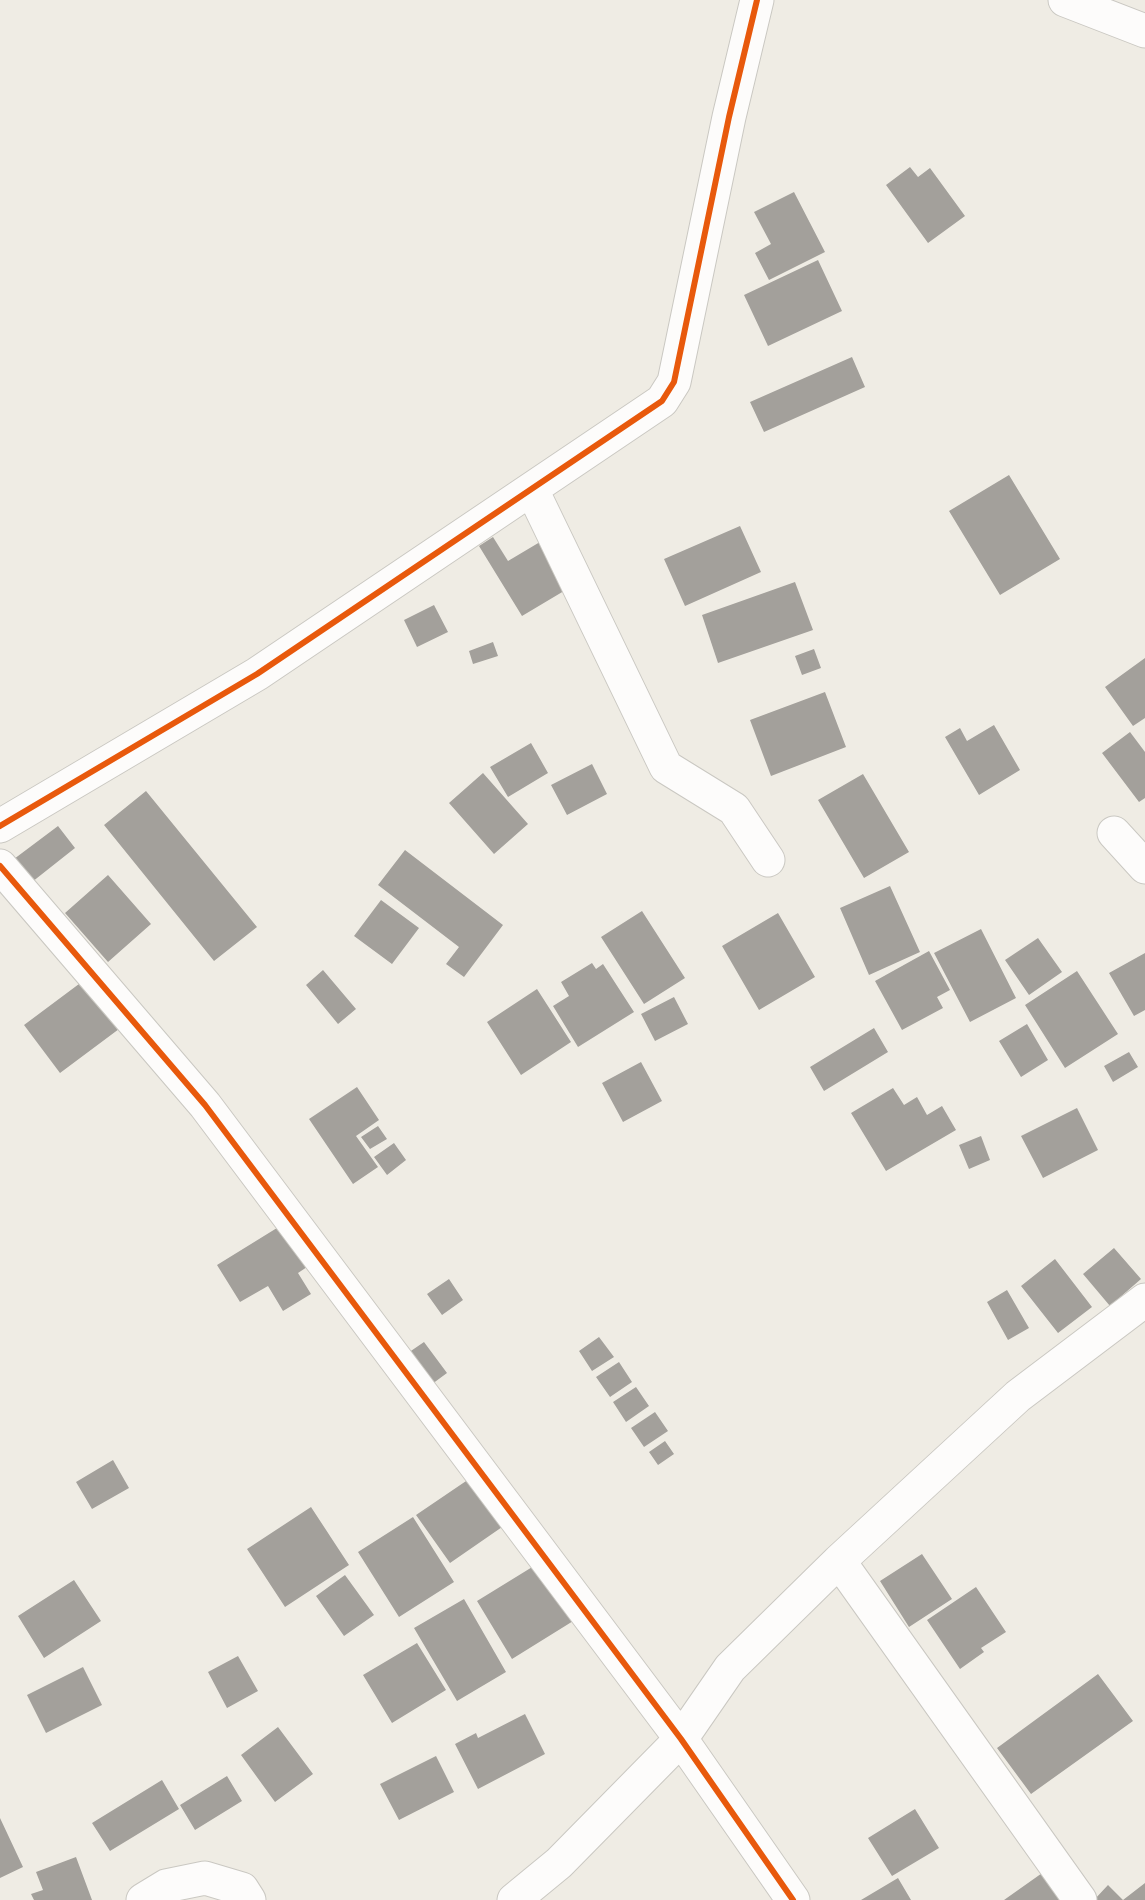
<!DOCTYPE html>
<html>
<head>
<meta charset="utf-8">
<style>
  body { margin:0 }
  canvas { display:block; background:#efece4 }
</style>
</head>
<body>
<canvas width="1145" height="1900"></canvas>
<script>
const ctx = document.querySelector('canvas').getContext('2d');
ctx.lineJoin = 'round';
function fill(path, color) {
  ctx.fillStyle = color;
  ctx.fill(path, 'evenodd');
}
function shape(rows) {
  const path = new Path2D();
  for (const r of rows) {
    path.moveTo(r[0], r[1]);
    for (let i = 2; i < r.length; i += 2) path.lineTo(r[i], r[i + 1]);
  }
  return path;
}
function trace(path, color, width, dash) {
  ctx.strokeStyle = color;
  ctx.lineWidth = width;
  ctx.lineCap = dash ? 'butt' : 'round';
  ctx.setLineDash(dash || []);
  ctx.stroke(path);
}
fill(shape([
  [910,167,918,177,930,168,965,216,928,243,886,185],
  [794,192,825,252,769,280,755,253,771,244,754,212],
  [818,260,842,311,768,346,744,295],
  [852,357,865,387,764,432,750,402],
  [1009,475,1060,559,1000,595,949,511],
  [740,526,761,572,685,606,664,559],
  [493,537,508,561,545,539,574,585,522,616,479,546],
  [795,582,813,630,718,663,702,615],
  [434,605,448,632,417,647,404,620],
  [493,642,498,656,473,664,469,651],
  [814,649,821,668,802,675,795,656],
  [1145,658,1145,718,1133,726,1105,687],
  [825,692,846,747,771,776,750,720],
  [994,725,1020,770,979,795,945,737,960,728,967,741],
  [1130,732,1145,752,1145,798,1139,802,1102,753],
  [531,743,548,773,508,797,490,767],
  [592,764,607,794,567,815,551,785],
  [483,773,528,824,494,854,449,803],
  [863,774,909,852,864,878,818,800],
  [146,791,257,927,214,961,104,825],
  [58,826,75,848,32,882,14,859],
  [405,850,503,925,464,977,446,964,459,947,378,885],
  [108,875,151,924,108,962,65,913],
  [890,886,920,952,869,975,840,908],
  [381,900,419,928,392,964,354,936],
  [642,911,685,978,644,1004,601,937],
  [778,913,815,977,759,1010,722,946],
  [981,929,1016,998,970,1022,934,953],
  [1038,938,1062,972,1029,995,1005,960],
  [929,951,950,990,937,997,943,1008,902,1030,875,981],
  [1145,953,1145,1010,1134,1016,1109,973],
  [592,963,596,969,603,964,634,1012,578,1047,553,1006,569,996,561,982],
  [323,970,356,1009,338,1024,306,985],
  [1077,971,1118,1034,1065,1068,1025,1005],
  [83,981,119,1029,60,1073,24,1025],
  [537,989,571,1042,521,1075,487,1022],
  [674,997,688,1024,655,1041,641,1014],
  [1027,1024,1048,1060,1021,1077,999,1041],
  [874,1028,888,1052,824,1091,810,1067],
  [1129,1052,1138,1067,1113,1082,1104,1066],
  [641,1062,662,1101,623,1122,602,1083],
  [357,1087,379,1120,356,1136,378,1167,353,1184,309,1119],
  [893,1088,904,1105,917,1097,927,1115,942,1106,956,1130,886,1171,851,1113],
  [1077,1108,1098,1150,1043,1178,1021,1136],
  [378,1126,387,1139,370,1149,361,1137],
  [981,1136,990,1160,969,1169,959,1145],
  [394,1143,406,1160,387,1175,374,1157],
  [285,1223,310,1265,298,1273,311,1294,283,1311,268,1286,240,1302,217,1265],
  [1114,1248,1141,1279,1110,1306,1083,1274],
  [1055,1259,1092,1307,1058,1333,1021,1286],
  [449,1279,463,1300,442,1315,427,1294],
  [1007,1290,1029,1328,1008,1340,987,1302],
  [599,1337,614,1357,592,1371,579,1351],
  [424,1342,447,1373,428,1387,405,1355],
  [619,1362,632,1382,610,1397,596,1377],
  [636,1387,649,1406,626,1422,613,1402],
  [655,1412,668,1431,644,1447,631,1428],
  [665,1441,674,1454,658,1465,649,1452],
  [113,1460,129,1488,92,1509,76,1482],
  [472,1477,505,1525,450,1563,416,1515],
  [311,1507,349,1565,285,1607,247,1549],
  [413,1517,454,1582,399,1617,358,1552],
  [922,1554,952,1599,909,1627,880,1581],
  [542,1561,578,1618,512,1659,477,1601],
  [345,1575,374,1615,344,1636,316,1596],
  [74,1580,101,1621,44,1658,18,1616],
  [976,1587,1006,1632,981,1648,984,1652,960,1669,927,1620],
  [464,1599,506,1672,457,1701,414,1628],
  [417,1643,446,1690,392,1723,363,1675],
  [238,1656,258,1691,227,1708,208,1672],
  [83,1667,102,1705,46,1733,27,1695],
  [1098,1674,1133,1721,1031,1794,997,1748],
  [525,1714,545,1754,478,1789,455,1744,476,1733,478,1738],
  [278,1727,313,1774,275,1802,241,1755],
  [436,1756,454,1792,399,1820,380,1784],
  [227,1776,242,1801,195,1830,180,1805],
  [162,1780,179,1809,110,1851,92,1823],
  [915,1809,939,1848,892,1876,868,1838],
  [0,1818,23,1867,0,1878],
  [76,1857,92,1900,34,1900,31,1894,43,1890,36,1872],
  [1045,1871,1066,1900,1004,1900],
  [898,1878,911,1900,861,1900],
  [1145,1883,1145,1900,1123,1900],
  [1108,1885,1123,1900,1094,1900]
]), '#a3a09b');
const minor = shape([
  [532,490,666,767,734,809,768,860],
  [0,826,257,674,662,401,674,382,729,117,757,0],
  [1114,833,1145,867],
  [0,866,205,1105,681,1739,793,1900],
  [839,1561,1080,1900],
  [143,1900,166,1886,205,1878,242,1889,249,1900],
  [514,1900,559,1863,681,1739,730,1668,839,1561,1018,1396,1145,1300]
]);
const highway = shape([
  [1065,0,1145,31]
]);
trace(minor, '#cac8c2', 35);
trace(highway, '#cac8c2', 35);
trace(minor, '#fdfcfb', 33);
trace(highway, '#fdfcfb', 33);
trace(shape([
  [0,826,257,674,662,401,674,382,729,117,757,0],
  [0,866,205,1105,681,1739,793,1900]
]), '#e8590c', 6);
</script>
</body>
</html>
